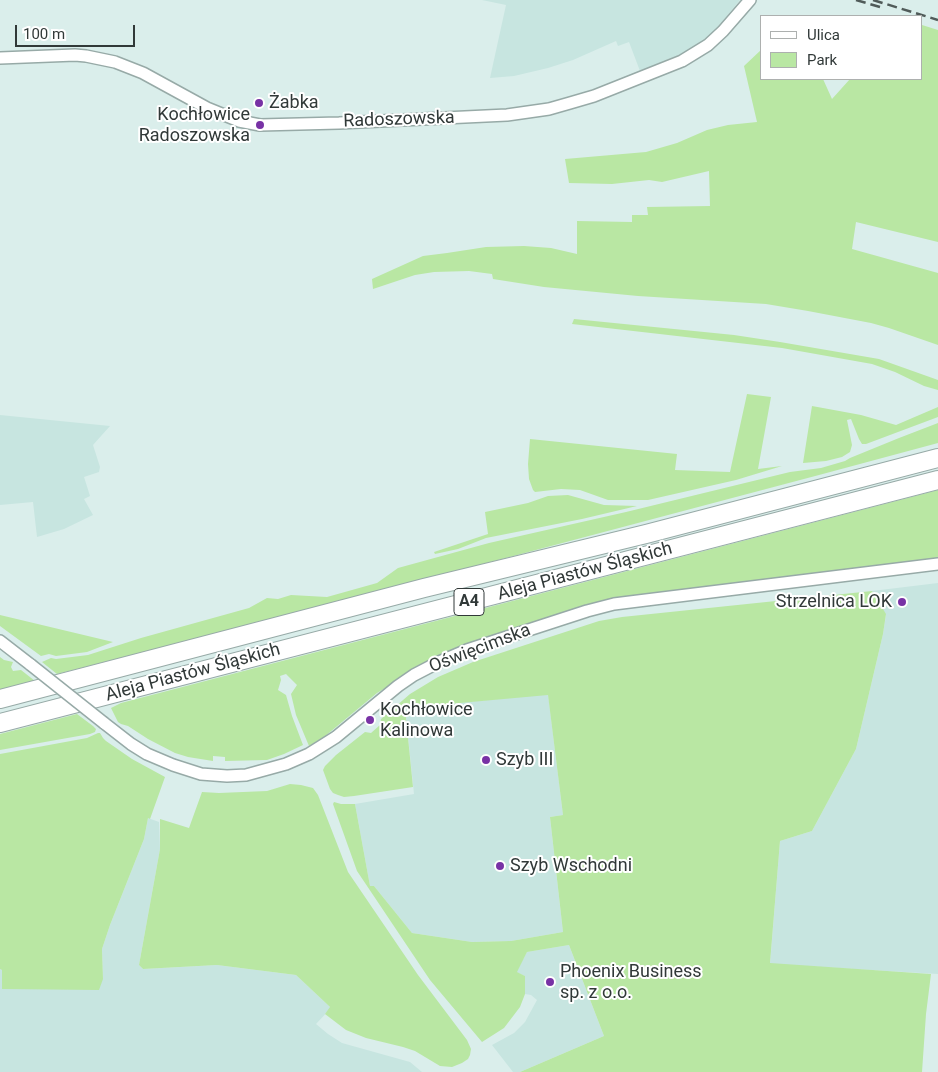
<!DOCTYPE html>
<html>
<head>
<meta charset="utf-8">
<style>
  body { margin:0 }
  #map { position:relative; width:938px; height:1072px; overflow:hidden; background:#daeeeb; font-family:Roboto,sans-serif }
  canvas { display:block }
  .legend { position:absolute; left:760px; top:15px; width:162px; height:65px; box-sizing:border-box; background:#fff; border:1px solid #adb0af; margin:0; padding:6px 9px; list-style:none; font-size:15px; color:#313938 }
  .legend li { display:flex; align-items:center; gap:10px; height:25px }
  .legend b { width:25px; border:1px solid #adb0af }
  .scale { position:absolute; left:15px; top:25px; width:120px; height:22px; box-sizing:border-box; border:2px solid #313938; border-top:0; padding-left:6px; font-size:15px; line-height:18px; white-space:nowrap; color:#313938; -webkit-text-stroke:4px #fff; paint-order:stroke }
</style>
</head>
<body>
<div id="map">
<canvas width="938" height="1072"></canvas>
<ul class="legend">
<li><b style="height:6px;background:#fff"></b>Ulica</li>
<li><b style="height:14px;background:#b9e7a3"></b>Park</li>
</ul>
<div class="scale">100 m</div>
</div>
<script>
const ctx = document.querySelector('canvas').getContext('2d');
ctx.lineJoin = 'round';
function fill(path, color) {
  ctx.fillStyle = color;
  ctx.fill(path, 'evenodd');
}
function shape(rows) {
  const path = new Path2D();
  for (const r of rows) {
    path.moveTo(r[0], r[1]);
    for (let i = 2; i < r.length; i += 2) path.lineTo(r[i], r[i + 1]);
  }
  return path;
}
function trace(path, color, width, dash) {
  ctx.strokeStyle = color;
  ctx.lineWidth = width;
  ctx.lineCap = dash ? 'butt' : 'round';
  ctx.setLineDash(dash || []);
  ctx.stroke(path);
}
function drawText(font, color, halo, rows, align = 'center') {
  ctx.font = font + ' Roboto,sans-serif';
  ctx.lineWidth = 4;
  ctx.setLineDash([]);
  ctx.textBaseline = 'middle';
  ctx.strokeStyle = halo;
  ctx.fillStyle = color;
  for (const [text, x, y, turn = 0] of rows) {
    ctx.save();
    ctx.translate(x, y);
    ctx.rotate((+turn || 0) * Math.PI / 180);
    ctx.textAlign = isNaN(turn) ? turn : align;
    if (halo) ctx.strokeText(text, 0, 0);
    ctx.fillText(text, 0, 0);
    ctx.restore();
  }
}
fill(shape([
  [482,0,740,0,717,28,699,44,679,55,640,71,629,42,618,46,616,41,573,60,548,68,514,76,490,78,506,5],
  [0,415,110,426,93,445,100,467,99,472,84,477,90,496,84,499,93,515,64,529,37,537,33,502,0,505],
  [938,583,938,974,770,964,780,841,812,831,856,749,883,634,886,615,872,591],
  [548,694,563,815,550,817,563,932,511,941,472,942,412,933,374,886,370,886,355,804,414,794,405,708],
  [148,818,159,822,160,849,139,965,143,969,217,965,296,975,331,1008,316,1024,328,1034,342,1043,410,1062,422,1072,0,1072,0,969,2,970,2,989,103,979,102,949,110,925,144,839],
  [569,945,604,1036,520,1072,513,1072,492,1045,514,1033,525,1022,537,1000,531,995,525,994,525,976,516,972,527,952]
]), '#c7e5e0');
fill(shape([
  [922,25,938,30,938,242,856,222,852,249,938,273,938,345,889,328,871,323,808,311,766,304,638,296,544,287,493,279,492,274,469,271,434,272,415,275,373,289,372,279,423,256,447,253,486,247,524,246,551,248,577,254,577,221,632,222,632,215,648,215,647,207,710,206,709,171,662,182,649,180,612,184,569,183,565,159,646,152,677,143,707,130,728,125,757,122,744,66,762,49,762,79,823,79,832,99,850,79,922,79],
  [574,319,734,335,780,342,879,359,938,380,938,390,924,386,895,372,872,364,782,348,572,324],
  [747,394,771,397,758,469,782,466,736,480,648,500,608,500,580,490,561,489,535,492,533,490,529,479,528,464,530,439,677,454,675,470,730,472],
  [812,406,861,415,896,425,938,407,938,417,866,444,862,444,859,439,851,419,847,420,852,445,850,452,842,457,826,461,803,463],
  [938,423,938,443,819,475,336,603,57,674,42,662,51,658,56,659,88,655,141,638,249,608,267,598,278,599,291,595,327,597,377,583,398,568,489,543,626,512,790,472,821,468,845,461,850,458,899,438],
  [938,490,938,559,651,595,422,666,377,693,324,737,309,746,296,715,291,694,297,685,286,674,280,676,281,680,278,690,286,695,292,716,303,745,284,754,267,760,225,761,225,757,213,756,213,761,188,757,175,753,148,739,128,726,121,724,118,722,111,708,121,703],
  [568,495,604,505,637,506,582,519,486,538,458,549,435,554,434,552,488,534,485,512,528,503,548,496],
  [872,591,886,614,883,634,856,749,812,831,780,841,770,963,931,974,926,1014,922,1072,520,1072,604,1036,569,945,527,952,517,972,525,976,525,994,520,1007,504,1028,482,1042,430,980,357,871,333,804,334,802,341,804,355,804,370,886,374,886,412,933,472,942,511,941,563,932,550,817,563,815,548,695,405,708,413,787,354,796,344,797,338,795,333,793,330,789,323,770,325,766,336,755,365,732,371,733,380,725,381,719,410,694,438,677,473,662,599,621,622,617],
  [0,615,113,642,87,652,56,656,49,654,41,656,0,626],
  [0,657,4,660,13,662,11,667,13,671,21,670,35,681,0,690],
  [77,714,93,726,96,729,95,732,90,734,0,750,0,734],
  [98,733,100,733,103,738,106,741,132,759,165,777,150,819,148,818,144,839,110,925,102,949,103,979,99,990,2,989,2,970,0,969,0,754,87,738],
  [290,784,301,785,313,788,318,795,348,872,418,975,467,1040,471,1049,470,1055,468,1059,462,1063,452,1067,440,1066,415,1051,403,1047,366,1038,346,1030,325,1014,330,1007,296,975,217,965,143,969,139,965,160,849,160,819,189,828,202,792,219,793,267,791]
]), '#b9e7a3');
const minor = shape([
  [0,58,75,55,86,56,115,62,143,73,207,108,239,121,260,125,339,123,507,115,549,109,570,103,594,96,682,61,708,45,723,31,750,0],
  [0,641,31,665],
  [104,723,131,744,147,754,173,765,201,774,227,776,246,775,286,764,309,754,336,737,398,686,414,675,439,662,467,650,587,611,614,604,638,601,938,564]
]);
const highway = shape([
  [0,699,424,588,646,534,938,458],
  [0,723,938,480]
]);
trace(minor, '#97aaa7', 14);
trace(highway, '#97aaa7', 20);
trace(minor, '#fff', 11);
trace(highway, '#fff', 18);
trace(shape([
  [856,0,880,7],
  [873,0,938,20]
]), '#505b59', 2.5, [10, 5]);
const minorBridge = shape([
  [31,665,104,723]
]);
trace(minorBridge, '#97aaa7', 14, []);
trace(minorBridge, '#fff', 11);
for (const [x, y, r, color] of [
  [259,103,5,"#7832a5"],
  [260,125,5,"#7832a5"],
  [902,602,5,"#7832a5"],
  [370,720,5,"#7832a5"],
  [486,760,5,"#7832a5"],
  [500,866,5,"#7832a5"],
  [550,982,5,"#7832a5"]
]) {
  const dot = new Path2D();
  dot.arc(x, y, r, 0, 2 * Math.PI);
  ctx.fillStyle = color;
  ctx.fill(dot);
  trace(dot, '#fff', 2);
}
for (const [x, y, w] of [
  [469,602,30]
]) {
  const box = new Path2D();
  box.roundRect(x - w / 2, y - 13.5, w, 27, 4);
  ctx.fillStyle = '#fff';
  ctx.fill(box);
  trace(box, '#313938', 1);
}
drawText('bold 16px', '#313938', null, [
  ["A4",469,602]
]);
drawText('18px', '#313938', '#fff', [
  ["Żabka",269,103],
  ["Kochłowice",250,115,"right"],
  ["Radoszowska",250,136,"right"],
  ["Strzelnica LOK",892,602,"right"],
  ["Kochłowice",380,710],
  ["Kalinowa",380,731],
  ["Szyb III",496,760],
  ["Szyb Wschodni",510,866],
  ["Phoenix Business",560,972],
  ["sp. z o.o.",560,993]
], 'left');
drawText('18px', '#313938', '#fff', [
  ["Radoszowska",399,120,-2],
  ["Aleja Piastów Śląskich",585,572,-15],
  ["Oświęcimska",480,649,-21],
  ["Aleja Piastów Śląskich",193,673,-15]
]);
</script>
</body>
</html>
